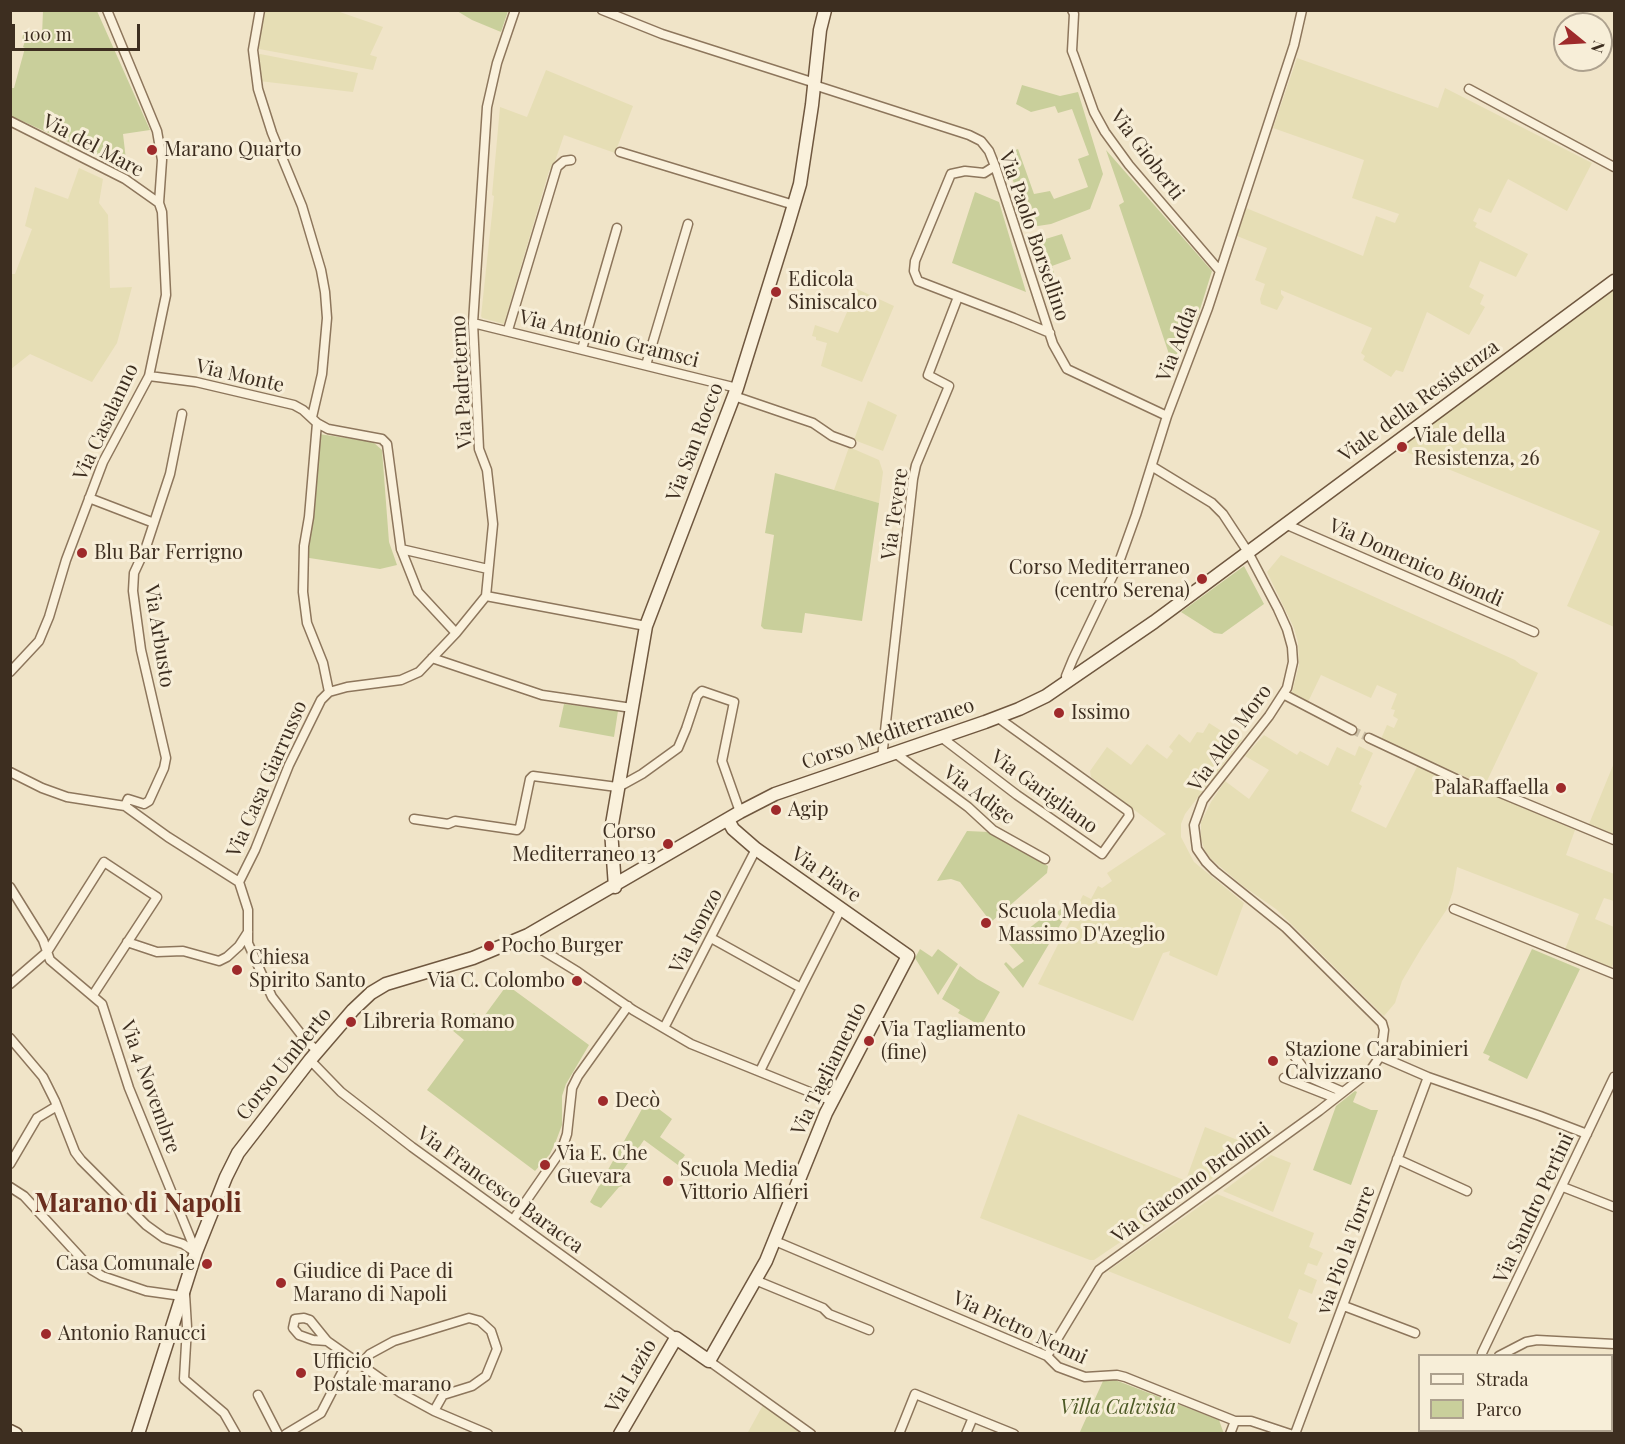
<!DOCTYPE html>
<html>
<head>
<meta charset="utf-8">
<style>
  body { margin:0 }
  #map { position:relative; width:1625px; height:1444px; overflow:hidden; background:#f0e4c8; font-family:"Playfair Display",serif }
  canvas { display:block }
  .frame { position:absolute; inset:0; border:12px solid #3d2e20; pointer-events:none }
  .legend { position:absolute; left:1418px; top:1354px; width:195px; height:78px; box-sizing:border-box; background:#f7eed8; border:2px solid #ada18e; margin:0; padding:8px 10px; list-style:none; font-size:18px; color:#3d2e20 }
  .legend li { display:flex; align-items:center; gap:12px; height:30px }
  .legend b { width:30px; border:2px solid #ada18e }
  .north { position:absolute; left:1553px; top:12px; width:60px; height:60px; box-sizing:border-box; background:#f7eed8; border:2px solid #ada18e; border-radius:50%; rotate:108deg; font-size:16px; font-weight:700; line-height:24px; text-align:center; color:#3d2e20 }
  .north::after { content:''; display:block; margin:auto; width:21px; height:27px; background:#9e2a2b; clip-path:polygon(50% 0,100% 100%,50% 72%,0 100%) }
  .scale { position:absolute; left:12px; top:24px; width:128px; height:27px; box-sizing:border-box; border:3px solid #3d2e20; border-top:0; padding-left:8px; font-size:18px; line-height:21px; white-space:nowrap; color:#3d2e20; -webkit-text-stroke:4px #f7eed8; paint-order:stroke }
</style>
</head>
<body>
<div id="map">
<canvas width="1625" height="1444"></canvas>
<div class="frame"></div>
<ul class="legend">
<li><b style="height:8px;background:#faf1dc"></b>Strada</li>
<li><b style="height:16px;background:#c9cf9b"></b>Parco</li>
</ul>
<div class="north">N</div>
<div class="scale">100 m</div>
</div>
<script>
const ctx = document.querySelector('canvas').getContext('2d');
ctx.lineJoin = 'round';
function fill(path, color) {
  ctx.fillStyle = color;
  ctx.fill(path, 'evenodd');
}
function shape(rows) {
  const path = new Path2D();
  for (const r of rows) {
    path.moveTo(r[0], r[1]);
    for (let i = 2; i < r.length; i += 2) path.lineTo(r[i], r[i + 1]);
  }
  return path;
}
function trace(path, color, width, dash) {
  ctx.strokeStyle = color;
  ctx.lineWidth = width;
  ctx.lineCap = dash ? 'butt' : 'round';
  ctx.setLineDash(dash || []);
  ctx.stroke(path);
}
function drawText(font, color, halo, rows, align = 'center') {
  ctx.font = font + ' "Playfair Display",serif';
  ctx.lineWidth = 6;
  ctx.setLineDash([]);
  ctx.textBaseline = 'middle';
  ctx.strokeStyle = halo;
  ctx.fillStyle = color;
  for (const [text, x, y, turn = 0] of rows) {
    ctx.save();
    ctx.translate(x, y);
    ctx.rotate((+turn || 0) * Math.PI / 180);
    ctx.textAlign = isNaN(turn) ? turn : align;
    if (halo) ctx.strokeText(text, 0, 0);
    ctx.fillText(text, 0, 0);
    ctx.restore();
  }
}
fill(shape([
  [264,11,337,11,383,27,370,55,377,57,373,70,259,49,257,46],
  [260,54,358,73,353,92,259,81,257,64,258,56],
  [1297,58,1438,108,1445,88,1592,163,1567,211,1508,179,1491,213,1479,208,1473,221,1477,223,1475,227,1528,254,1516,277,1480,261,1469,287,1484,295,1480,304,1485,307,1469,335,1427,312,1403,372,1396,370,1391,377,1363,360,1365,356,1361,353,1372,328,1281,290,1281,294,1284,297,1277,310,1261,304,1260,299,1265,284,1255,280,1267,248,1237,236,1246,208,1363,256,1376,216,1395,223,1399,214,1352,198,1364,160,1273,128],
  [546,70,633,106,615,153,564,135,553,167,549,171,504,324,482,318,481,316,494,196,492,195,500,107,527,117],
  [79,168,103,179,99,203,108,215,110,288,132,287,117,343,92,382,30,354,11,369,11,274,15,274,32,229,25,226,35,187,68,199],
  [857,289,894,306,862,382,821,366,827,343,816,340,816,337,812,336,815,325,838,333],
  [1614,290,1614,627,1567,606,1600,531,1399,449],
  [868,401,897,415,883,451,854,440],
  [849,447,879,460,883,472,879,503,834,490],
  [1281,555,1515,660,1521,665,1538,673,1486,783,1475,781,1381,739,1387,725,1394,728,1398,719,1393,716,1395,710,1391,709,1397,694,1377,685,1371,698,1321,675,1307,704,1291,696,1299,665,1298,642,1294,628,1267,572],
  [1209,723,1234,739,1236,736,1242,740,1185,814,1181,824,1181,837,1194,862,1244,903,1217,976,1169,955,1170,951,1163,953,1133,1021,1038,984,1083,895,1091,899,1098,886,1102,888,1112,881,1107,873,1166,834,1091,777,1090,771,1107,747,1131,765,1147,744,1167,759,1173,751,1169,747,1179,734,1190,743,1197,732,1203,733],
  [1264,735,1297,755,1300,751,1328,766,1337,747,1355,756,1359,746,1373,753,1359,784,1362,786,1351,811,1386,828,1418,765,1472,789,1489,793,1575,830,1566,855,1614,874,1614,901,1604,898,1595,919,1614,927,1614,961,1611,970,1564,952,1579,914,1457,867,1453,891,1447,909,1422,947,1402,981,1395,1003,1384,1016,1276,909,1243,886,1210,858,1205,851,1201,839,1201,822,1211,802,1225,781,1249,799,1269,770,1245,756],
  [1614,763,1614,835,1589,824],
  [1018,1114,1199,1186,1200,1188,1094,1260,1090,1260,980,1218],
  [1205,1127,1255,1147,1206,1183,1187,1177],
  [1271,1155,1291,1163,1273,1212,1223,1191],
  [1217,1194,1314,1233,1309,1247,1323,1253,1317,1266,1308,1263,1304,1274,1317,1280,1312,1294,1299,1289,1288,1318,1298,1323,1290,1344,1108,1271],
  [763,1405,803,1433,747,1434]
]), '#e6deb5');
fill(shape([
  [43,11,97,11,150,130,123,134,126,160,116,157,115,163,11,116,11,88,14,88,25,48,23,47,25,41,22,40,24,31,42,35],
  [457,11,508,11,501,32,472,20],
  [1022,85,1060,96,1078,92,1103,174,1090,209,1051,224,1038,226,1027,222,1004,154,1018,149,1034,194,1050,191,1054,199,1088,187,1078,159,1089,155,1072,109,1058,113,1055,106,1031,112,1016,104],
  [1106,150,1212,271,1197,319,1174,369,1119,205,1124,202],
  [975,192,999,202,1026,292,952,263],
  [1062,234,1071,259,1052,266,1064,309,1055,309,1035,248,1039,241],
  [319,434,373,442,382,450,389,542,397,565,380,569,303,557],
  [775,473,879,503,862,621,805,613,802,633,764,629,761,626,774,535,765,533],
  [1244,566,1264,604,1222,634,1214,633,1181,612],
  [564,704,618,711,614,737,559,727],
  [967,831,989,832,1048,866,1047,873,991,922,960,882,951,879,937,881],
  [1063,907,1069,910,1023,988,1004,964,1006,962,1013,969,1024,961,1009,944,1051,911,1056,913],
  [920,949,932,957,938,949,958,964,938,995,915,958],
  [1532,949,1580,969,1527,1079,1488,1060,1490,1056,1483,1053],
  [960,966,977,979,1000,992,981,1026,958,1013,960,1010,942,999],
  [507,985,589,1045,566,1084,562,1096,562,1125,556,1141,550,1154,535,1171,427,1090,464,1040,452,1030,474,1013,482,1019],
  [1355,1091,1357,1092,1353,1102,1371,1110,1378,1110,1351,1185,1313,1170,1336,1106],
  [647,1100,672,1119,660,1137,685,1155,678,1165,644,1140,621,1173,634,1183,619,1187,601,1208,594,1205,590,1202],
  [1110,1378,1219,1420,1224,1434,1079,1434,1103,1381]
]), '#c9cf9b');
trace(shape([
  [1352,730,1369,738]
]), '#ccc0a6', 8, [8, 4]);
const street = shape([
  [260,10,253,50,258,89,272,133,302,206,321,270,325,292,327,318,322,374,312,417],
  [602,10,662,34,815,83],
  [1072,10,1074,14,1072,51,1074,56,1094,112,1105,132,1129,165,1219,270],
  [814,85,969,135,981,141,989,151,995,166,1053,344,1067,369,1167,416],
  [1469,89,1614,167],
  [10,121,125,179,159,203],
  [620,152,794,205],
  [995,166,984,173,965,171,951,174,915,261,914,271,918,281,1014,318,1050,333],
  [473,323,737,388],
  [508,330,557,167,564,161,571,160],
  [582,349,617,228],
  [646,365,688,224],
  [149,376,196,382,294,405,303,410,317,423,328,429,382,439,387,444,401,549,418,592,456,633],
  [734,396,813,423,832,436,851,443],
  [317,423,309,517,304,546,303,592,307,623,323,663,329,692],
  [1153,467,1212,503,1223,514,1248,552,1278,609,1287,629,1292,647,1293,662,1287,688,1269,716,1203,800,1194,825,1197,849,1206,862,1215,871,1286,928,1382,1023,1384,1030,1381,1053],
  [89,498,154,523],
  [1285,524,1534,632],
  [401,549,488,569],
  [486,596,646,626],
  [432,658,542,695,632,708],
  [10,672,39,641,49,617,66,560,103,462,149,376,166,295,162,212,159,203,162,160,157,131,107,10],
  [1067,683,1066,676,1073,659,1118,565,1136,515,1167,416,1208,308,1294,45,1302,10],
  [1283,694,1352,730],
  [941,737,1017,795,1102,854,1129,816,1128,811,997,717],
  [1369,738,1469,785,1491,789,1614,840],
  [895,753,968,807,993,830,1045,859],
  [882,758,913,479,916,465,949,386,928,375,958,297],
  [10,772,42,788,67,797,125,806,168,837,239,882,248,910,248,943,272,997,307,1042,318,1051],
  [125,806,128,799,144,804,149,801,164,768,166,758,141,650,133,591,134,573,146,547,170,474,182,414],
  [414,819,448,824,455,821,517,830,520,827,530,779,533,776,617,787,624,784,642,774,678,748,686,729,697,696,702,691,734,702,722,761,740,812],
  [239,882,255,850,289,765,321,700,329,692,347,687,401,680,419,672,456,633,486,596,493,524,487,470,479,449,473,323,487,107,497,63,515,10],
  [10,887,43,940,50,960,102,1004,129,1088,196,1252],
  [1454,909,1614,974],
  [528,935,534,945,578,972,633,1010,691,1044,832,1101],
  [711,938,801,988,760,1071],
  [127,942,157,952,183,951,219,961,227,957,239,946,248,932],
  [10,984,47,952,104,862,157,897,93,995],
  [801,988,841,909],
  [664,1028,756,849],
  [10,1038,43,1077,55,1101,75,1152,81,1160,146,1225,164,1238,183,1244,195,1252],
  [1292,1053,1311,1078,1343,1092],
  [1382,1057,1428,1077,1540,1116,1587,1134],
  [310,1060,341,1092,412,1147,676,1338],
  [1284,1078,1335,1098],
  [1397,1159,1467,1191],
  [10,1164,37,1118,57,1106],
  [10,1187,24,1196,92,1270,102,1276,146,1291,182,1296],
  [1563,1187,1614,1207],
  [513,1220,562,1149,567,1134,572,1088,578,1076,628,1006],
  [775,1241,1033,1350,1047,1356,1058,1367,1085,1377,1117,1375,1125,1377,1235,1421,1251,1421,1290,1434],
  [755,1280,823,1308,829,1314,869,1330],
  [185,1294,187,1327,184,1379,224,1413,236,1434],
  [1344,1306,1415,1333],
  [327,1341,313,1340,299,1335,293,1328,295,1319,304,1318,310,1320,327,1341,401,1393,434,1411,488,1434],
  [1482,1353,1614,1077],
  [1047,1356,1099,1270,1319,1111,1370,1071,1379,1058],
  [1499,1356,1526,1342,1537,1340,1614,1344],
  [709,1361,811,1434],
  [361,1364,370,1354,394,1341,469,1318,480,1321,491,1331,497,1349,486,1376,472,1386,443,1395,434,1411],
  [258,1395,278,1434],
  [1512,1430,1517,1434],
  [286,1434,321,1413,350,1357],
  [899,1434,915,1394,1014,1434],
  [966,1434,971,1422],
  [1230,1434,1235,1421],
  [1295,1434,1428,1077],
  [1431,1434,1433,1430],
  [1576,1434,1577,1430]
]);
const secondary = shape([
  [615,887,611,830,646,626,737,388,787,228,800,184,812,105,820,30,825,10],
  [10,1431,16,1434],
  [138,1434,196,1252,226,1177,238,1153,310,1060,353,1010,371,993,386,984,473,958,528,935,740,812,775,794,985,722,1019,709,1046,696,1154,622,1614,281],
  [620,1434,676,1338,709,1361,766,1261,826,1113,908,956,756,849,733,829,728,820]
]);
trace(street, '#8d765c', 11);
trace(secondary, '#6f573f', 15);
trace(street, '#faf1dc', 8);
trace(secondary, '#faf1dc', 12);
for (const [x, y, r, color] of [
  [152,150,6,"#9e2a2b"],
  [776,292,6,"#9e2a2b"],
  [1402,447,6,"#9e2a2b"],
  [82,553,6,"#9e2a2b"],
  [1202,579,6,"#9e2a2b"],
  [1059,713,6,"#9e2a2b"],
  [1561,788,6,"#9e2a2b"],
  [776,810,6,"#9e2a2b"],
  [668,844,6,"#9e2a2b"],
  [986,923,6,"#9e2a2b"],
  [489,946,6,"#9e2a2b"],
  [237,970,6,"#9e2a2b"],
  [577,981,6,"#9e2a2b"],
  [351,1022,6,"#9e2a2b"],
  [869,1041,6,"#9e2a2b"],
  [1273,1061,6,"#9e2a2b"],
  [603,1101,6,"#9e2a2b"],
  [545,1165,6,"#9e2a2b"],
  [668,1181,6,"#9e2a2b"],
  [207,1264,6,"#9e2a2b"],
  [281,1283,6,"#9e2a2b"],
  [46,1334,6,"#9e2a2b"],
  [301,1373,6,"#9e2a2b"]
]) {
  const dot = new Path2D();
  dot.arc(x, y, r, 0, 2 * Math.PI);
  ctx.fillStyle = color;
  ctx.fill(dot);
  trace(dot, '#f7eed8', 2);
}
drawText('20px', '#3d2e20', '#f7eed8', [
  ["Via del Mare",93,146,28],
  ["Via Gioberti",1147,155,53],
  ["Via Paolo Borsellino",1034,236,71],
  ["Via Antonio Gramsci",609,339,14],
  ["Via Adda",1177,344,-69],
  ["Via Monte",240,376,13],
  ["Via Padreterno",462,382,-93],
  ["Viale della Resistenza",1419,401,-36],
  ["Via Casalanno",106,422,-65],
  ["Via San Rocco",695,442,-69],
  ["Via Tevere",895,514,-82],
  ["Via Domenico Biondi",1416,563,24],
  ["Via Arbusto",159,636,81],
  ["Corso Mediterraneo",888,734,-19],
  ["Via Aldo Moro",1230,738,-54],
  ["Via Casa Giarrusso",267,779,-66],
  ["Via Garigliano",1044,792,36],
  ["Via Adige",979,795,37],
  ["Via Piave",826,875,35],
  ["Via Isonzo",696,931,-63],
  ["Corso Umberto",284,1064,-51],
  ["Via Tagliamento",829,1069,-64],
  ["Via 4 Novembre",150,1087,70],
  ["Via Giacomo Brdolini",1191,1183,-36],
  ["Via Francesco Baracca",500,1190,36],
  ["Via Sandro Pertini",1534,1208,-65],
  ["via Pio la Torre",1346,1250,-70],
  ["Via Pietro Nenni",1020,1328,25],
  ["Via Lazio",631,1376,-60]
]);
drawText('20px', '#3d2e20', '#f7eed8', [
  ["Marano Quarto",164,150],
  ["Edicola",788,280],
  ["Siniscalco",788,303],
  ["Viale della",1414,436],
  ["Resistenza, 26",1414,459],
  ["Blu Bar Ferrigno",94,553],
  ["Corso Mediterraneo",1190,568,"right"],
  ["(centro Serena)",1190,591,"right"],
  ["Issimo",1071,713],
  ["PalaRaffaella",1549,788,"right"],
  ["Agip",788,810],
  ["Corso",656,832,"right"],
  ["Mediterraneo 13",656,855,"right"],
  ["Scuola Media",998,912],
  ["Massimo D'Azeglio",998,935],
  ["Pocho Burger",501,946],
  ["Chiesa",249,958],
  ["Spirito Santo",249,981],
  ["Via C. Colombo",565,981,"right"],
  ["Libreria Romano",363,1022],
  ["Via Tagliamento",881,1030],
  ["(fine)",881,1053],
  ["Stazione Carabinieri",1285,1050],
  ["Calvizzano",1285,1073],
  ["Decò",615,1101],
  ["Via E. Che",557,1154],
  ["Guevara",557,1177],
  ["Scuola Media",680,1170],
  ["Vittorio Alfieri",680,1193],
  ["Casa Comunale",195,1264,"right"],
  ["Giudice di Pace di",293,1272],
  ["Marano di Napoli",293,1295],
  ["Antonio Ranucci",58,1334],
  ["Ufficio",313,1362],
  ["Postale marano",313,1385]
], 'left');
drawText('italic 20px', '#4d5a26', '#f7eed8', [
  ["Villa Calvisia",1118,1408]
]);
drawText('bold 26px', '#6b2e1e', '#f7eed8', [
  ["Marano di Napoli",138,1204]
]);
</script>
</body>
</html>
